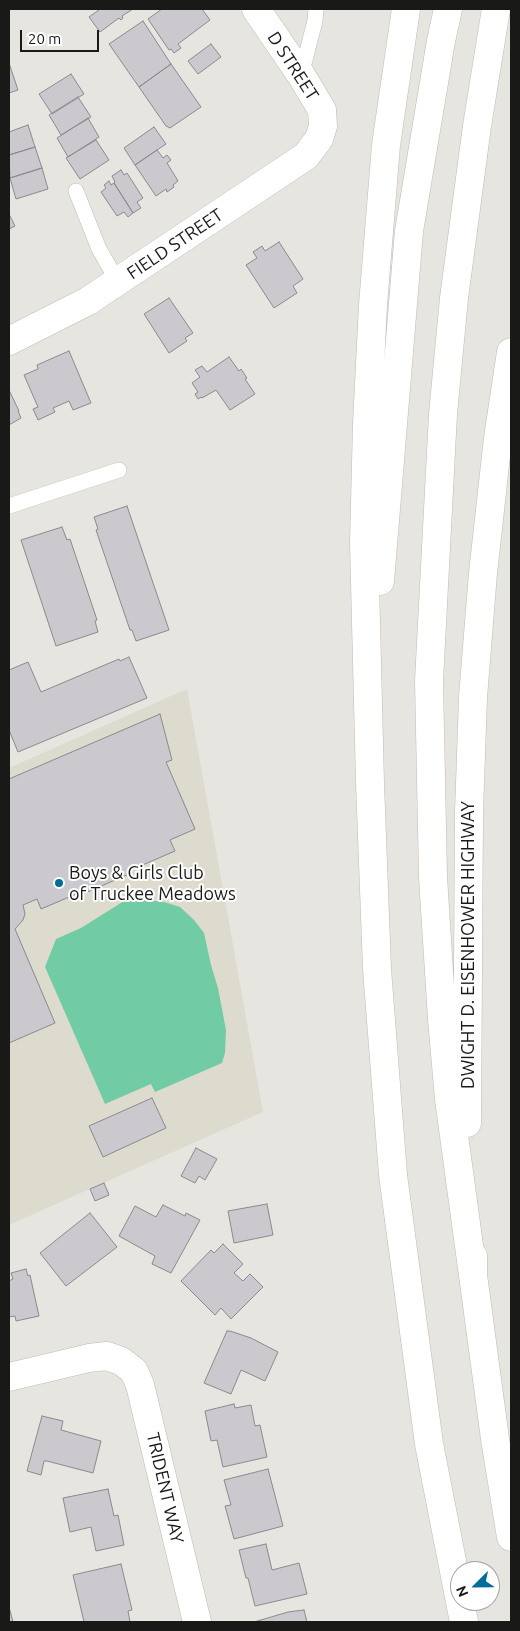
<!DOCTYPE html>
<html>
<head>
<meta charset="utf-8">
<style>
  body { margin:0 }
  #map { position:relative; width:520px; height:1631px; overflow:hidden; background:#e6e5e0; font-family:Ubuntu,sans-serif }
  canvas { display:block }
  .frame { position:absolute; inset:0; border:10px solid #191917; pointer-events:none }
  .north { position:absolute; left:450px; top:1561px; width:50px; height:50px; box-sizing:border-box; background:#fff; border:1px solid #a3a3a2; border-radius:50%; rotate:247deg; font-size:14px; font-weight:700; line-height:20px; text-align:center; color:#191917 }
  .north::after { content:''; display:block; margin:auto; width:18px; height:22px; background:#016d9a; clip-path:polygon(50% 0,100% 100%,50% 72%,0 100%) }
  .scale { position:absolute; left:20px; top:30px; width:79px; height:22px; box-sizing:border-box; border:2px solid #191917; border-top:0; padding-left:6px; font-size:15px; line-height:18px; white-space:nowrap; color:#191917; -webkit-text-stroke:4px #fff; paint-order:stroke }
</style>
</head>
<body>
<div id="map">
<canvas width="520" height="1631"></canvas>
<div class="frame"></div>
<div class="north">N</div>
<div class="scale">20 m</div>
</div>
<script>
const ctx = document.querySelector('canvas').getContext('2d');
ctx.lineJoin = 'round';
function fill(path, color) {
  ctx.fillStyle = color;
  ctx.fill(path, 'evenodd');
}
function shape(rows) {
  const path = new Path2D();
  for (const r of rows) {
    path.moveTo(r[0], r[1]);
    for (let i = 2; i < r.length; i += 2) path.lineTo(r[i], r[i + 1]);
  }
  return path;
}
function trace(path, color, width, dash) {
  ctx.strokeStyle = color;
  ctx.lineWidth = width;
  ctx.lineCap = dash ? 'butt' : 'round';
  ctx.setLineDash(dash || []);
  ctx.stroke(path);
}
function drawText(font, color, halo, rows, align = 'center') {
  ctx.font = font + ' Ubuntu,sans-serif';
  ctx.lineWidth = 4;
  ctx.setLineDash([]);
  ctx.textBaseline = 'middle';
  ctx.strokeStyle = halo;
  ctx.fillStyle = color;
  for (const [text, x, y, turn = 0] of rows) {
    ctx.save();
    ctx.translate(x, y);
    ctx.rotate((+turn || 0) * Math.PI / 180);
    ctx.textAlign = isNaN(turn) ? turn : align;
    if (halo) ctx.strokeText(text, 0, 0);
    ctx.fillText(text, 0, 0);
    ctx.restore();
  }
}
fill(shape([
  [187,689,263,1112,9,1225,9,768]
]), '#dddbce');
fill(shape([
  [147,900,164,902,180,907,194,920,204,933,211,965,218,988,226,1030,225,1053,222,1063,155,1092,151,1084,105,1104,45,967,56,939,81,928,124,901]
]), '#71cca6');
const building = shape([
  [97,9,133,9,122,16,123,18,121,20,119,18,100,32,89,17,99,10,97,9],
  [162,9,202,9,210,20,178,44,181,48,174,53,171,49,169,50,148,19,162,9],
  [143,21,171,64,139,87,109,44,143,21],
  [211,44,221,57,198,74,188,61,211,44],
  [9,63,18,90,9,93,9,63],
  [171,64,201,107,170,128,166,126,139,87,171,64],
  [71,74,84,94,52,114,39,94,71,74],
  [78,97,91,117,61,135,49,115,78,97],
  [88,118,99,137,68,157,57,138,88,118],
  [28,125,35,147,9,155,9,132,28,125],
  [154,127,166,144,135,165,124,148,154,127],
  [96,140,109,160,80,179,66,158,96,140],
  [35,147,42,168,10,178,9,155,35,147],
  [157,150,163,158,167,155,171,160,167,163,178,181,173,185,174,187,167,192,166,189,156,196,135,165,157,150],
  [42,168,48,189,16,199,10,178,42,168],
  [121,170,124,175,127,173,143,198,137,202,141,208,133,213,114,183,115,182,112,176,121,170],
  [109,181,111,185,114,183,133,213,128,217,124,212,117,216,101,192,106,188,104,185,109,181],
  [9,214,15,226,9,229,9,214],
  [279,242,303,279,293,286,297,293,274,308,246,265,257,258,253,252,262,246,265,251,279,242],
  [169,298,193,333,185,338,187,341,169,353,144,314,169,298],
  [69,351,91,403,73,410,69,401,53,408,55,412,38,420,33,409,38,407,24,375,38,369,37,365,69,351],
  [229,357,239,371,241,369,247,378,245,379,255,394,230,410,216,390,202,398,201,397,198,399,195,394,198,392,192,383,200,377,195,370,202,366,207,372,229,357],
  [9,390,19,411,18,411,21,418,9,425,9,390],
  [127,506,169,630,136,641,132,630,130,630,96,530,98,529,94,517,127,506],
  [62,527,67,540,70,539,97,620,95,621,98,632,56,646,21,540,62,527],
  [129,657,147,698,18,752,9,730,9,670,28,662,41,692,119,659,120,661,129,657],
  [160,714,172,760,166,762,195,829,170,840,175,851,131,870,129,874,85,893,81,892,41,909,37,899,23,905,25,914,23,920,15,929,55,1023,9,1043,9,779,160,714],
  [152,1098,166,1128,103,1157,89,1126,152,1098],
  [196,1148,217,1159,205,1180,199,1176,195,1183,181,1176,196,1148],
  [104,1183,109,1195,95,1201,90,1189,104,1183],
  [267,1204,273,1235,234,1243,228,1211,267,1204],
  [163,1205,185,1216,186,1213,200,1220,171,1273,152,1264,155,1256,119,1236,135,1206,156,1217,163,1205],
  [90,1213,117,1247,66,1286,40,1253,90,1213],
  [223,1244,243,1264,234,1273,243,1281,250,1274,263,1287,231,1319,221,1308,215,1315,181,1281,211,1250,214,1253,223,1244],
  [26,1269,28,1276,30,1275,39,1316,16,1321,15,1316,9,1317,9,1281,13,1279,11,1273,26,1269],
  [227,1331,230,1331,251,1338,278,1352,265,1381,241,1370,231,1394,204,1383,227,1331],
  [234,1404,235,1408,251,1405,255,1426,260,1425,267,1457,223,1467,217,1440,211,1441,205,1411,234,1404],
  [42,1416,63,1421,61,1430,101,1441,93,1473,47,1461,44,1461,41,1475,27,1471,42,1416],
  [268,1469,283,1526,234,1539,225,1506,231,1505,224,1480,268,1469],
  [108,1489,114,1516,118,1515,124,1545,96,1551,91,1527,70,1532,63,1498,108,1489],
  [266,1544,272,1570,299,1563,307,1594,255,1606,248,1578,246,1578,239,1550,266,1544],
  [121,1564,132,1610,128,1611,130,1622,84,1622,73,1575,121,1564],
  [9,1607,12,1618,13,1622,9,1622,9,1607],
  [304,1610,307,1622,254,1622,288,1612,304,1610]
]);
fill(building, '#cbc9ce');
trace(building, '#8a898d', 1);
const service = shape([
  [301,75,315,21,316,9],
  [76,191,99,249,118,282],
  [9,506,119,470]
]);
const minor = shape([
  [9,341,88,301,306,156,319,139,323,126,322,110,301,75,256,9],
  [9,1377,89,1358,107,1356,121,1361,134,1371,140,1385,197,1622]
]);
const motorway = shape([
  [406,9,386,145,373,305,367,424,364,542,370,783,377,969,393,1175,429,1444,464,1622],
  [380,581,409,231,441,41,448,9],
  [467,1123,469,812,473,697,483,573,498,438,511,352],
  [473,1256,473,1275,495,1439,511,1537],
  [473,1275,449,1099,442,1019,433,877,429,681,443,414,454,298,477,126,496,9]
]);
trace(service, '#bcbcb7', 16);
trace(minor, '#bcbcb7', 29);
trace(motorway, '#bcbcb7', 29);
trace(service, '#fff', 15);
trace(minor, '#fff', 28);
trace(motorway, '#fff', 28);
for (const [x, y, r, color] of [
  [59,883,5,"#016d9a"]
]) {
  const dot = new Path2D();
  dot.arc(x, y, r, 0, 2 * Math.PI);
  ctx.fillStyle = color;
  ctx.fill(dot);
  trace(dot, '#fff', 2);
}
drawText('18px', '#191917', '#fff', [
  ["D STREET",293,66,57],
  ["FIELD STREET",175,244,-34],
  ["DWIGHT D. EISENHOWER HIGHWAY",468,945,-90],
  ["TRIDENT WAY",165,1488,77]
]);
drawText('18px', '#191917', '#fff', [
  ["Boys & Girls Club",69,873],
  ["of Truckee Meadows",69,894]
], 'left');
</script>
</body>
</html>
